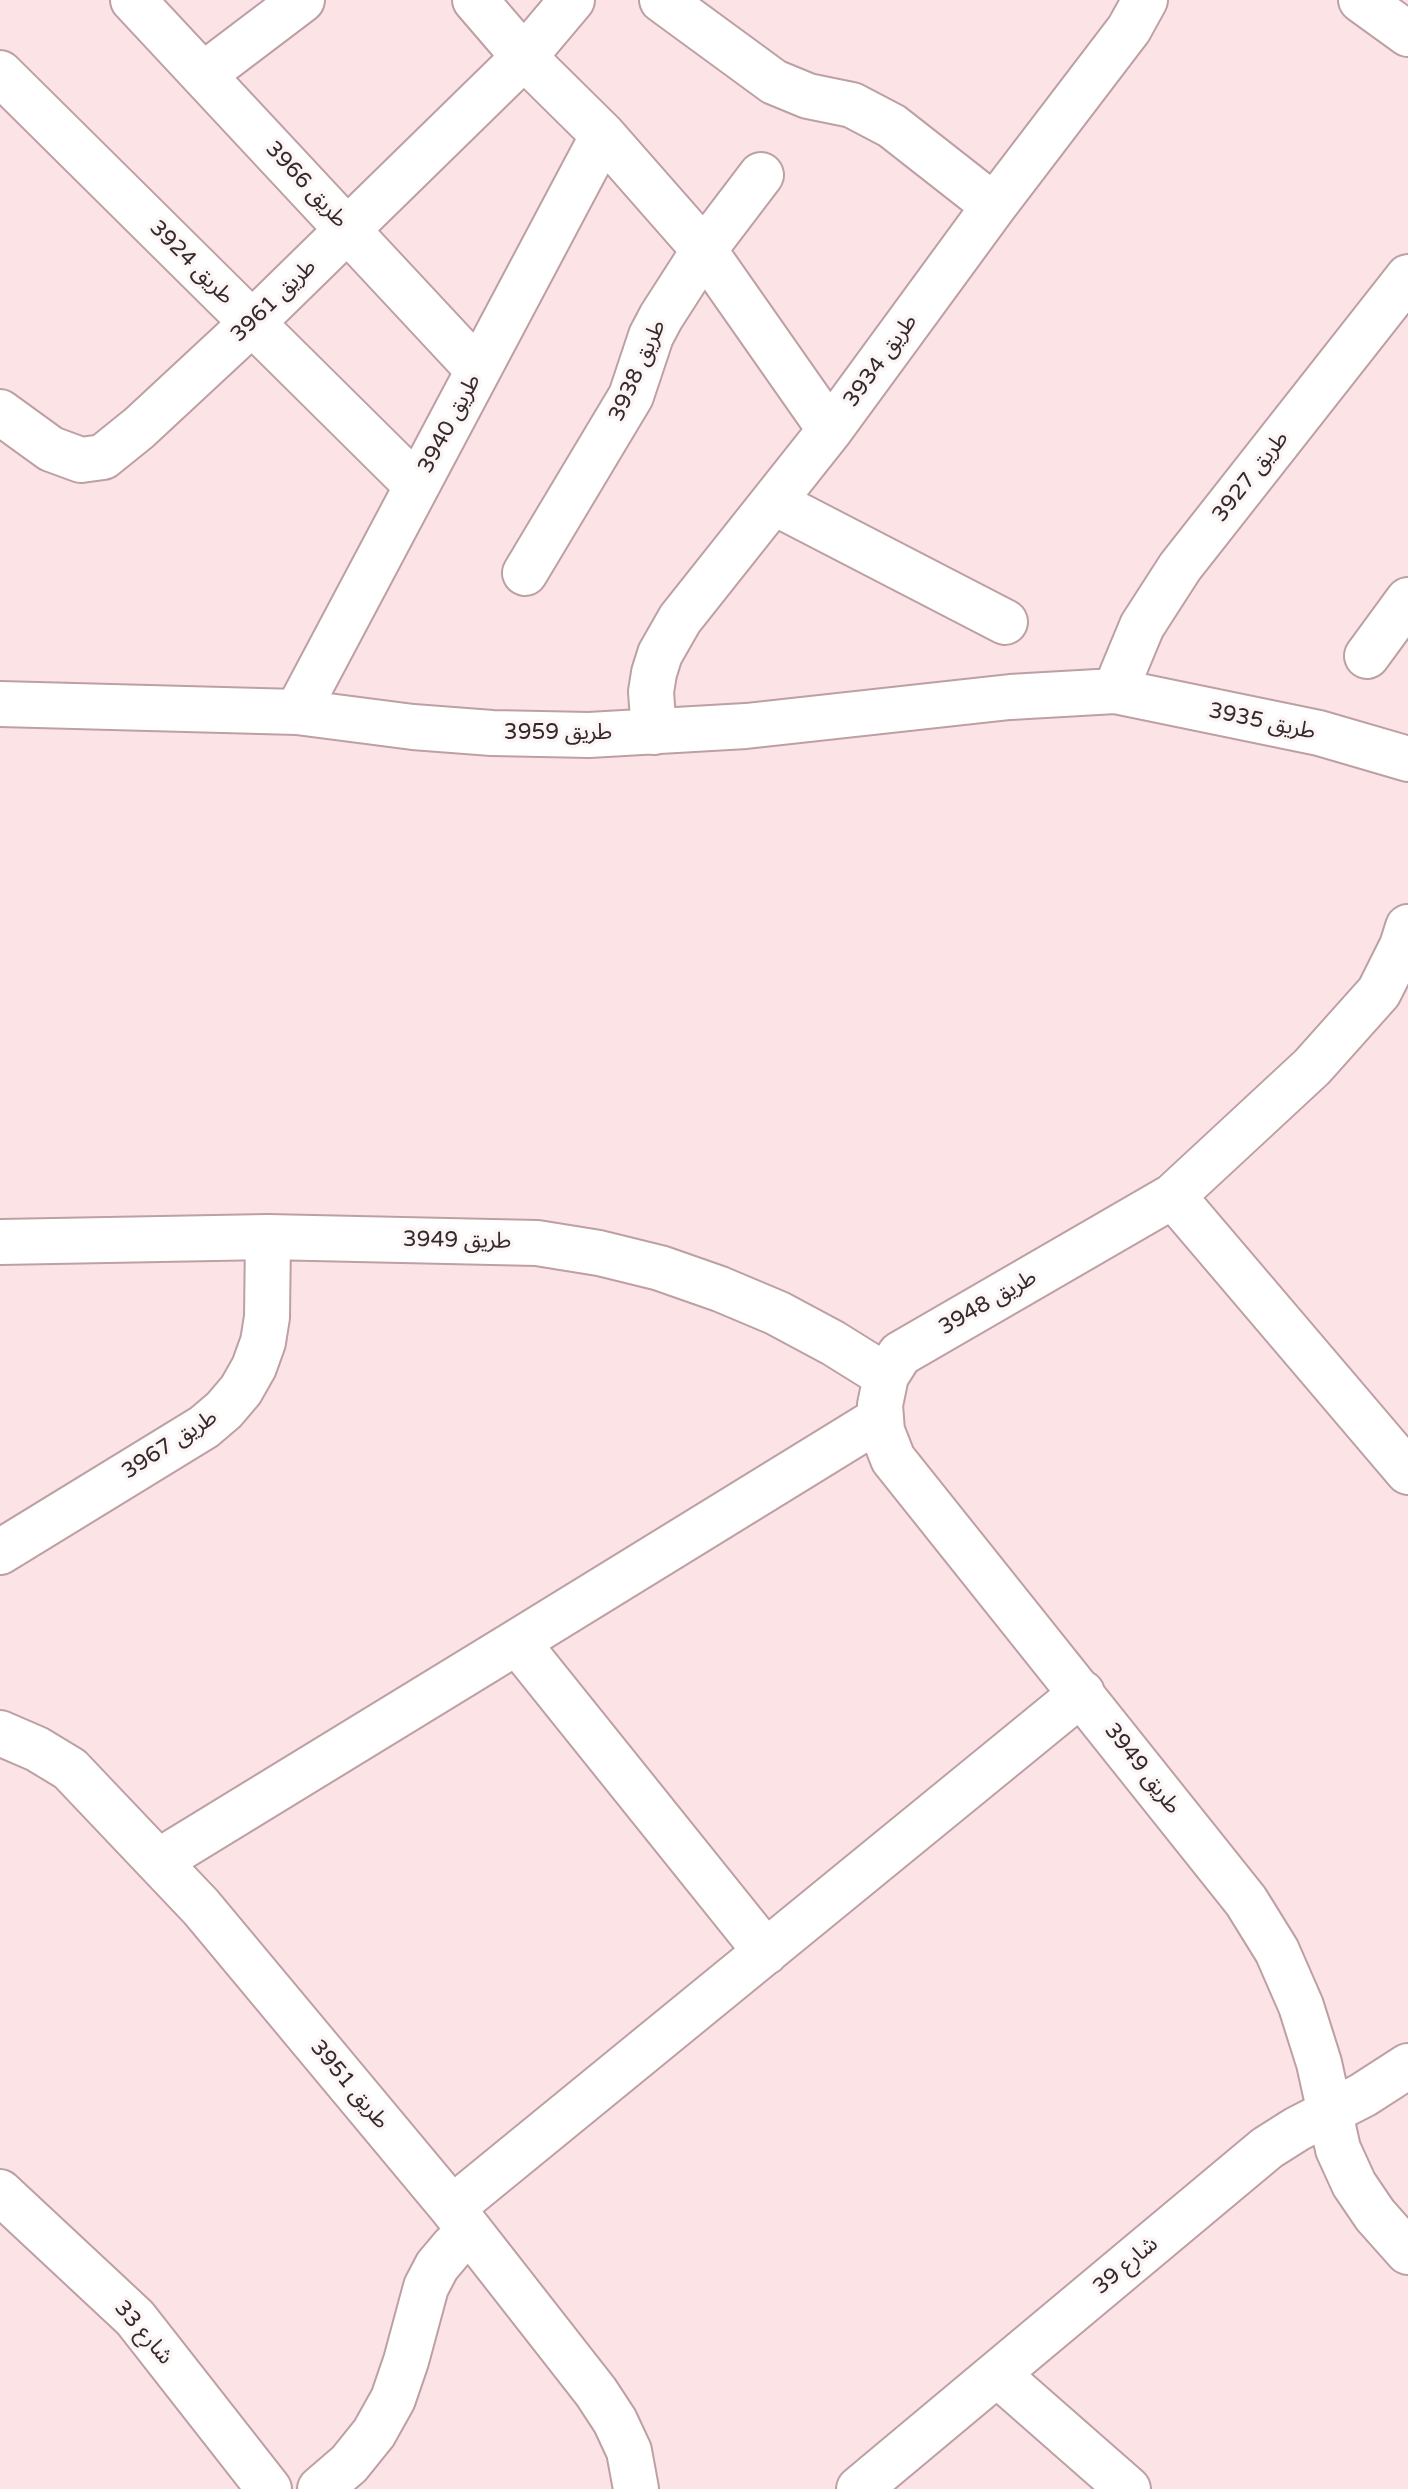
<!DOCTYPE html>
<html>
<head>
<meta charset="utf-8">
<style>
  body { margin:0 }
  canvas { display:block; background:#fce3e6 }
</style>
</head>
<body>
<canvas width="1408" height="2489"></canvas>
<script>
const ctx = document.querySelector('canvas').getContext('2d');
ctx.lineJoin = 'round';
function shape(rows) {
  const path = new Path2D();
  for (const r of rows) {
    path.moveTo(r[0], r[1]);
    for (let i = 2; i < r.length; i += 2) path.lineTo(r[i], r[i + 1]);
  }
  return path;
}
function trace(path, color, width, dash) {
  ctx.strokeStyle = color;
  ctx.lineWidth = width;
  ctx.lineCap = dash ? 'butt' : 'round';
  ctx.setLineDash(dash || []);
  ctx.stroke(path);
}
function drawText(font, color, halo, rows, align = 'center') {
  ctx.font = font + ' "Varela Round","Noto Sans Arabic",sans-serif';
  ctx.lineWidth = 7;
  ctx.setLineDash([]);
  ctx.textBaseline = 'middle';
  ctx.strokeStyle = halo;
  ctx.fillStyle = color;
  for (const [text, x, y, turn = 0] of rows) {
    ctx.save();
    ctx.translate(x, y);
    ctx.rotate((+turn || 0) * Math.PI / 180);
    ctx.textAlign = isNaN(turn) ? turn : align;
    if (halo) ctx.strokeText(text, 0, 0);
    ctx.fillText(text, 0, 0);
    ctx.restore();
  }
}
const street = shape([
  [133,0,478,370],
  [475,0,524,57,603,135,704,250,830,430],
  [662,0,774,82,808,96,852,105,892,126,994,206],
  [1361,0,1408,34],
  [0,73,417,486],
  [203,75,302,0],
  [0,412,51,449,81,460,103,457,139,428,252,323,524,57,572,0],
  [773,502,1005,622],
  [525,573,631,396,651,336,661,317,704,250,761,175],
  [1367,656,1408,600],
  [1115,691,1142,626,1180,567,1408,277],
  [0,704,297,712,413,727,492,733,589,735,746,726,1010,697,1115,691,1319,733,1408,759],
  [297,712,603,135],
  [654,732,651,692,654,673,660,654,680,619,830,430,994,206,1129,29,1145,0],
  [1408,927,1402,946,1379,992,1312,1067,1173,1196,900,1354,886,1376,880,1405,882,1431,893,1459,1246,1901,1277,1951,1301,2006,1319,2063,1338,2149,1354,2184,1375,2215,1408,2252],
  [1173,1196,1408,1472],
  [0,1242,268,1237,537,1243,599,1253,660,1268,720,1289,777,1313,833,1343,886,1376],
  [0,1552,204,1427,224,1410,241,1390,254,1367,263,1342,267,1317,268,1237],
  [517,1642,881,1418],
  [0,1733,37,1749,70,1769,201,1907,452,2208,596,2392,615,2421,629,2451,636,2489],
  [159,1861,517,1642,766,1952],
  [0,2192,135,2318,269,2489],
  [452,2208,1082,1693],
  [997,2374,1128,2489],
  [320,2489,349,2464,374,2433,393,2399,406,2361,426,2287,437,2266,453,2247,471,2232],
  [859,2489,1267,2148,1297,2129,1363,2095,1408,2066]
]);
trace(street, '#bda0a3', 48);
trace(street, '#fff', 44);
drawText('22px', '#35292a', '#fcf5f6', [
  ["طريق 3966",306,185,47],
  ["طريق 3924",191,263,45],
  ["طريق 3961",274,301,-44],
  ["طريق 3934",881,361,-54],
  ["طريق 3938",638,371,-66],
  ["طريق 3940",450,424,-62],
  ["طريق 3927",1251,477,-52],
  ["طريق 3935",1262,722,12],
  ["طريق 3959",558,733],
  ["طريق 3949",457,1241,1],
  ["طريق 3948",988,1303,-30],
  ["طريق 3967",170,1445,-33],
  ["طريق 3949",1142,1769,52],
  ["طريق 3951",349,2085,50],
  ["شارع 39",1126,2266,-40],
  ["شارع 33",143,2333,49]
]);
</script>
</body>
</html>
